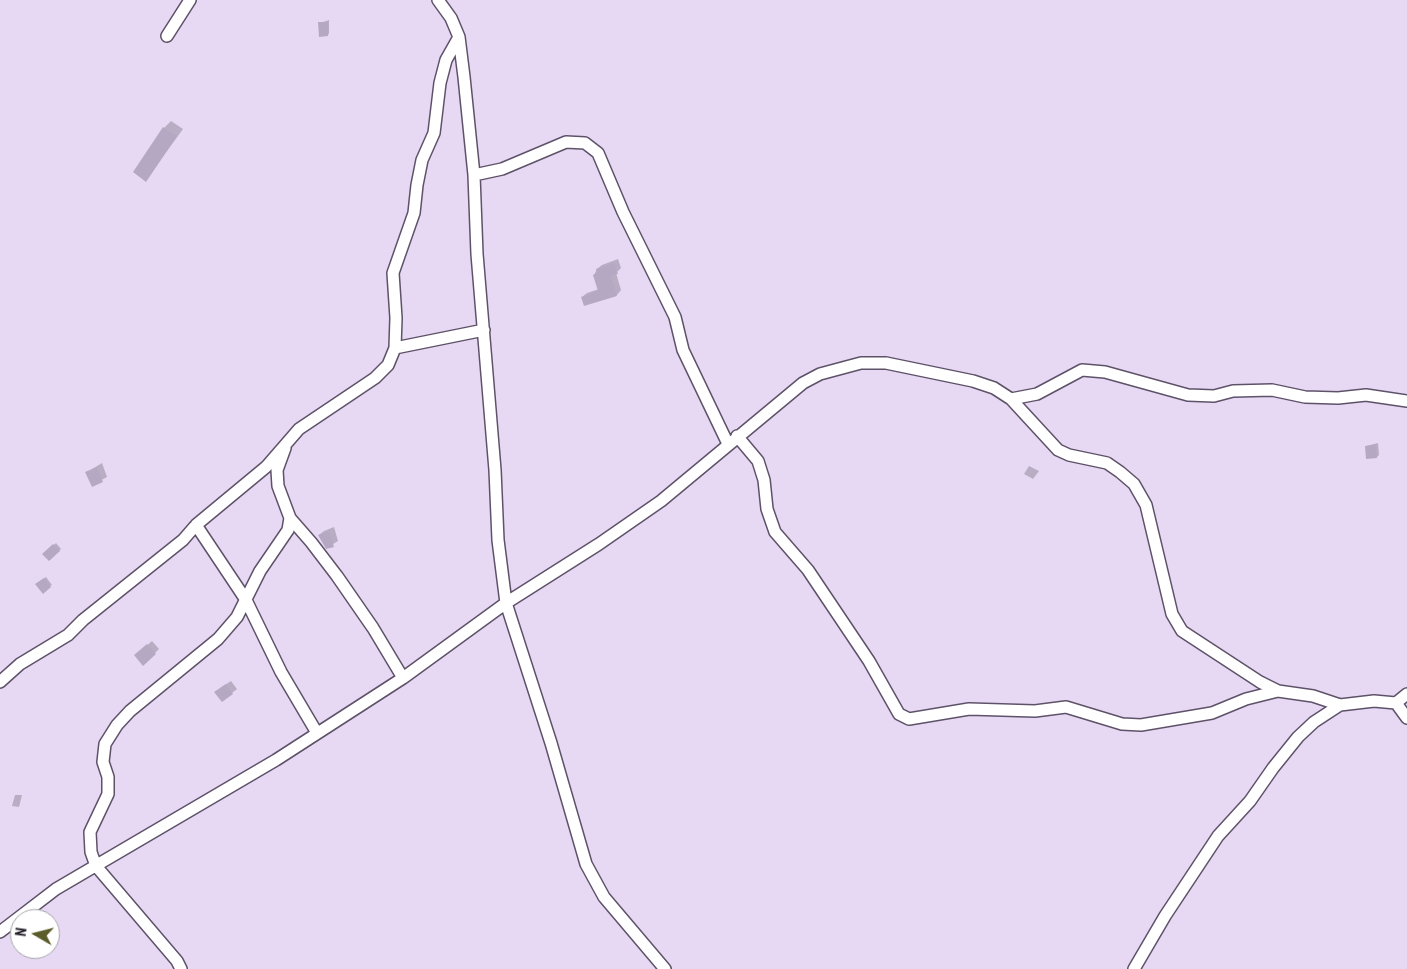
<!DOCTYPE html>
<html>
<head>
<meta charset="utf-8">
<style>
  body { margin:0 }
  #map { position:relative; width:1407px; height:969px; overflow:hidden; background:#e7d9f4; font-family:"Roboto Condensed",sans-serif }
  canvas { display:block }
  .north { position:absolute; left:10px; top:909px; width:50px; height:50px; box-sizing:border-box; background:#fff; border:1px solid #a6a4a8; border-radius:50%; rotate:278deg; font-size:14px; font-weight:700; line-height:20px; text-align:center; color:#201b25 }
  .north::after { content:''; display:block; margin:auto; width:18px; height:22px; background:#5a5c29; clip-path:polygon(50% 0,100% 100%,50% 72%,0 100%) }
</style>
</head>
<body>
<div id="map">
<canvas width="1407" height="969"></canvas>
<div class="north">N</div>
</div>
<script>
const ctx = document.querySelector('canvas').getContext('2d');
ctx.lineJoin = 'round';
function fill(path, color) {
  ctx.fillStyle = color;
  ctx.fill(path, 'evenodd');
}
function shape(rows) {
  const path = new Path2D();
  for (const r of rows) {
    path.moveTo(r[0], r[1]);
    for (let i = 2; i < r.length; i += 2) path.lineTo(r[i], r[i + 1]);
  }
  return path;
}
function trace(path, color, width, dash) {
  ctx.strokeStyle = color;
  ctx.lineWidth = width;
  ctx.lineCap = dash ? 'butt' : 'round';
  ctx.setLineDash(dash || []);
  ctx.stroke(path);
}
fill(shape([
  [329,20,329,33,328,35,320,23],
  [171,121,183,129,146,180,164,128],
  [618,259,621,268,616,273,621,290,617,295,582,297,587,293,599,289,594,275,597,269,602,265],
  [1378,443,1379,455,1377,457,1366,446],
  [102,463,107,477,92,485,87,472],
  [1029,466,1039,471,1033,479,1024,474],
  [334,527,338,541,327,548,319,535,324,531],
  [56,543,61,549,50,560,44,554],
  [46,577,52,585,50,586,39,582],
  [152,641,159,649,144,664,136,655],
  [231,681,237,689,232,693,220,688],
  [15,795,22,795,19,807,12,806]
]), '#0003');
fill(shape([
  [318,22,328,22,328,36,319,37],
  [163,127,177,136,146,182,133,172],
  [614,263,618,274,611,276,617,296,584,306,581,297,598,291,593,275,597,273,596,269],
  [1376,445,1377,458,1366,459,1365,446],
  [97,467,103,482,92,487,85,472],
  [329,531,334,547,326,549,318,535],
  [53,544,60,551,49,561,42,554],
  [44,578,51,587,43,594,35,584],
  [147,644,156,654,143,666,134,655],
  [226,684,233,694,222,702,214,692]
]), '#b5a8c2');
const minor = shape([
  [438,0,451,18,459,37,464,77,474,175,477,254,495,470,498,540,506,603,551,743,586,864,604,897,665,969],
  [167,36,190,0],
  [474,175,502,169,566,142,585,143,598,153,623,212,675,317,683,350,728,444],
  [395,348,484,330],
  [1011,399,1037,394,1082,370,1105,372,1188,395,1214,396,1233,391,1272,390,1305,397,1338,398,1366,395,1407,401],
  [737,436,758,461,764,480,767,509,775,532,808,570,869,661,899,714,909,719,969,709,1035,711,1066,707,1122,724,1141,725,1212,713,1246,699,1278,691],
  [290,518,311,542,337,576,373,628,403,678],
  [196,525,246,600,281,672,317,733],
  [0,682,20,664,68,635,83,620,183,540,196,525,266,467,299,429,375,378,388,365,395,348,396,318,393,273,414,213,417,185,422,160,434,133,440,83,446,60,459,37],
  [1396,703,1407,718],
  [0,932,56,889,276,760,403,678,506,603,599,544,661,501,803,383,820,374,861,363,886,363,973,381,994,388,1011,399,1058,450,1069,455,1107,463,1120,472,1134,484,1146,505,1172,614,1182,631,1260,682,1278,691,1313,696,1340,705,1374,701,1396,703,1407,694],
  [181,969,177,961,96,866,91,852,90,832,108,794,108,777,103,762,105,744,117,725,130,711,218,639,237,617,260,571,288,530,290,518,278,486,277,470,285,448],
  [1134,969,1165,916,1218,836,1250,801,1273,768,1298,737,1314,722,1340,705]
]);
trace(minor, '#5e5269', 14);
trace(minor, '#fff', 11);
</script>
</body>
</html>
